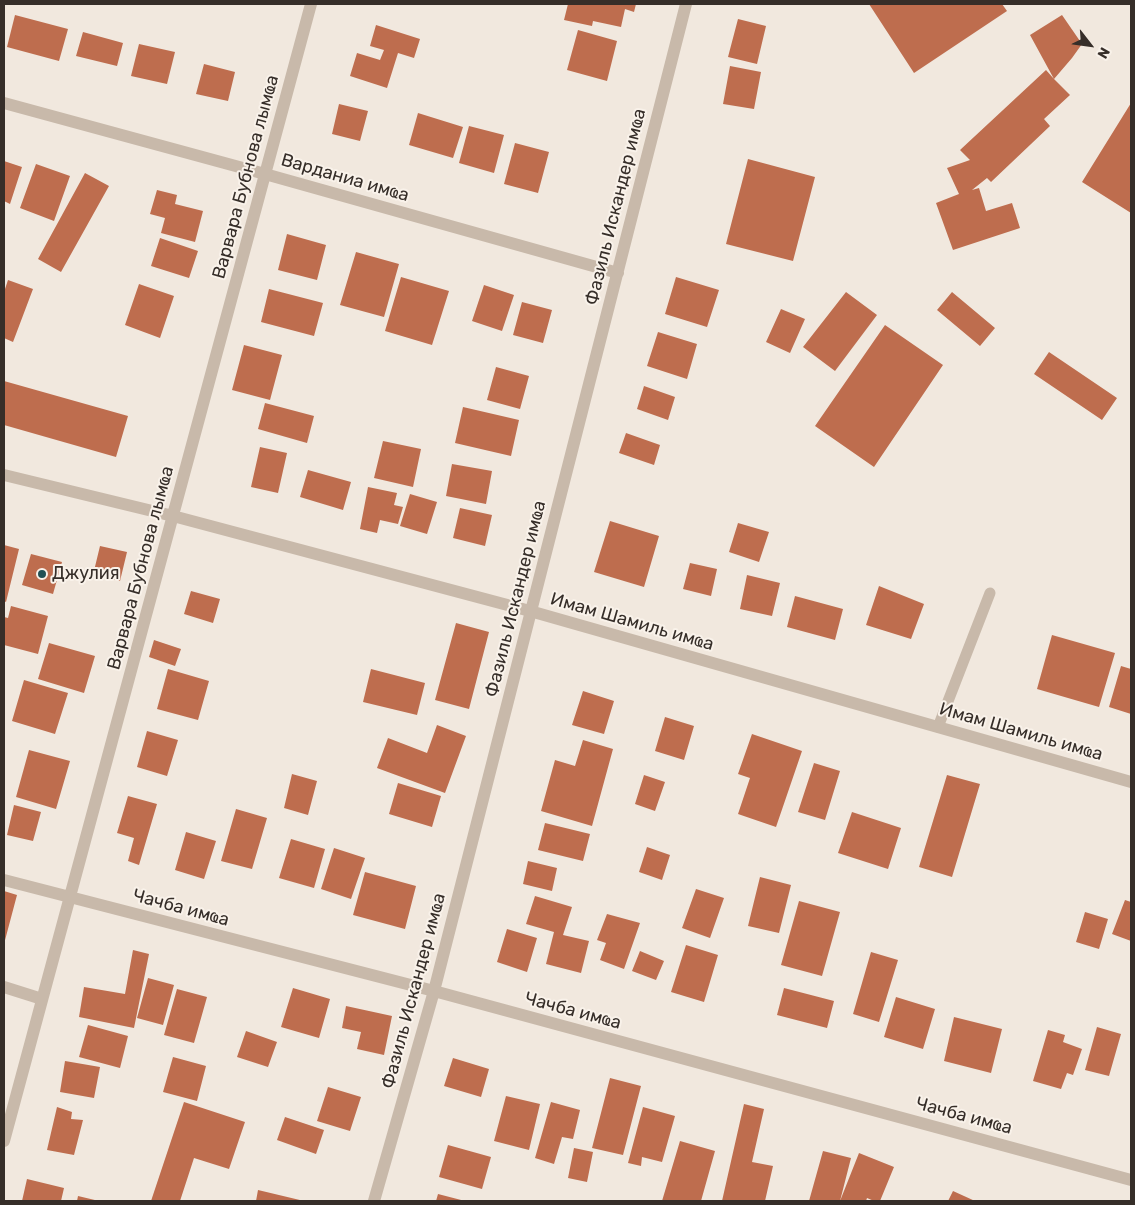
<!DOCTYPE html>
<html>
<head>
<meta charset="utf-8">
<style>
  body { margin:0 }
  #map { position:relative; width:1135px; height:1205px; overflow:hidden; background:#f1e8de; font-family:Rubik,sans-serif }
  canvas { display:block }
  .frame { position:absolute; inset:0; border:5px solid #362e29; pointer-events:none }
  .north { position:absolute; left:1065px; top:20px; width:50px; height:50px; -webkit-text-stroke:4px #f9f2ea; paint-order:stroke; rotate:120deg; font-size:14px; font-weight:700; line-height:20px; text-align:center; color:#362e29 }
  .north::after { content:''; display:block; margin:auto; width:18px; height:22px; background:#362e29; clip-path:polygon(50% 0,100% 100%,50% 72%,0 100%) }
</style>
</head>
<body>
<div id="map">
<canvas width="1135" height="1205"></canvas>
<div class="frame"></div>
<div class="north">N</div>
</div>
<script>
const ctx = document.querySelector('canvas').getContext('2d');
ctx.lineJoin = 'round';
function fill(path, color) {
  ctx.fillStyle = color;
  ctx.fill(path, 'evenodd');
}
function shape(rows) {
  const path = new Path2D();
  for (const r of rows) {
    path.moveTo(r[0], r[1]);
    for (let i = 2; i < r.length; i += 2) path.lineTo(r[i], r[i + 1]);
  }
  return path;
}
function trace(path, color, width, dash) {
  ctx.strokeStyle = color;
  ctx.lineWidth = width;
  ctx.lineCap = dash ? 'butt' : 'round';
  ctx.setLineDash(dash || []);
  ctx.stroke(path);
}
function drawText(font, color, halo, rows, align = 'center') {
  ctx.font = font + ' Rubik,sans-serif';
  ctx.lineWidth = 4;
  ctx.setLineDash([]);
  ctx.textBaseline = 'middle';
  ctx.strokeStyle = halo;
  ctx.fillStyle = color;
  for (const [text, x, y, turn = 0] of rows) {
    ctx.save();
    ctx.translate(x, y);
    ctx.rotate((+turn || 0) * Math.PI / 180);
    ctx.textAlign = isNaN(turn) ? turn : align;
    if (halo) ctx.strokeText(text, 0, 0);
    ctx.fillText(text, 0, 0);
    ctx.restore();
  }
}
fill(shape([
  [568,4,636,4,634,12,625,9,621,27,593,21,592,26,564,20],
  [869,4,1002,4,1007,11,914,73],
  [15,15,68,29,59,61,7,47],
  [1062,15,1082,44,1072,58,1054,79,1070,95,1044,119,1050,126,991,182,987,178,972,190,979,188,986,211,1012,203,1020,228,953,250,936,203,959,194,947,168,970,160,960,150,1046,70,1054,79,1030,35],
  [738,19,766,26,757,64,728,57],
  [376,25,420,39,414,58,398,53,387,88,350,76,357,53,380,60,384,50,370,46],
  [578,30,617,41,607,81,567,70],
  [83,32,123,43,117,66,76,56],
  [139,44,175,52,167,84,131,76],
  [204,64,235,72,228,101,196,94],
  [730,66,761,72,754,109,723,104],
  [1131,103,1131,213,1082,182],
  [339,104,368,111,360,141,332,134],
  [418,113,463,127,453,158,409,145],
  [469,126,504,135,494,173,459,163],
  [515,143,549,152,538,193,504,184],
  [748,159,815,177,793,261,726,244],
  [4,161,22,167,10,204,4,201],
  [36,164,70,176,54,221,20,208],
  [85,173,109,186,61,272,38,259],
  [157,190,177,195,175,204,203,211,195,242,161,233,165,218,150,214],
  [287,234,326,245,317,280,278,270],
  [160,238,198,251,189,278,151,266],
  [356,252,399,264,384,317,340,305],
  [401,277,449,291,432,345,385,331],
  [676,277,719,290,707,327,665,314],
  [8,280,33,289,13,342,4,338,4,292],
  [139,284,174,296,160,338,125,325],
  [484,285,514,295,502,331,472,321],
  [269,289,323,303,314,336,261,322],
  [846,292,877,315,835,371,803,347],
  [952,292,995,328,980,346,937,310],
  [522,302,552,310,543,343,513,335],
  [781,309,805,319,790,353,766,342],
  [885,325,943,365,874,467,815,426],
  [658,332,697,344,687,379,647,366],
  [244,345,282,355,270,400,232,390],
  [1049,352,1117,398,1102,420,1034,374],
  [496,367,529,376,520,409,487,400],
  [4,381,128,416,116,457,4,425],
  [644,386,675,397,668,420,637,409],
  [265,403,314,416,307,443,258,429],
  [463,407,519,420,511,456,455,443],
  [626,433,660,445,654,465,619,453],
  [383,441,421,449,413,487,374,478],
  [260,447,287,453,278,493,251,487],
  [452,464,492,471,486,504,446,496],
  [308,470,351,482,343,510,300,497],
  [368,487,397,493,394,505,403,507,398,524,380,520,377,533,360,529],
  [410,494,437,502,427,534,400,526],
  [460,508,492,515,485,546,453,538],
  [610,521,659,536,644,587,594,572],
  [738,523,769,532,759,562,729,552],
  [4,545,19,549,6,602,4,601],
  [100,546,127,552,120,581,93,575],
  [31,554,62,562,53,594,22,585],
  [690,563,717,569,711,596,683,589],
  [747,575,780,583,772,616,740,609],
  [879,586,924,604,911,639,866,625],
  [191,591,220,599,213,623,184,614],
  [795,596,843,609,835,640,787,627],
  [11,606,48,616,38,654,4,645,4,617,8,618],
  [456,623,489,632,469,709,435,700],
  [1052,635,1115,653,1099,707,1037,689],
  [154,640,181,649,175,666,149,657],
  [49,643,95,656,84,693,38,679],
  [1121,666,1131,669,1131,714,1109,707],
  [168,669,209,681,198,720,157,709],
  [371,669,425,683,417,715,363,702],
  [24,680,68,693,55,734,12,721],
  [583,691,614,701,604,734,572,725],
  [665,717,694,726,684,760,655,751],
  [437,725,466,736,445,793,377,768,388,738,427,753],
  [147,731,178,740,167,776,137,767],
  [752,734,802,751,776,827,738,814,750,778,738,774],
  [583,740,613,749,592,826,541,811,555,760,575,766],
  [29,750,70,761,56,809,16,797],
  [814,763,840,771,825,820,798,812],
  [292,774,317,781,308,815,284,808],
  [644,775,665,782,655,811,635,804],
  [947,775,980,784,952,877,919,867],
  [398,783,441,796,432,827,389,814],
  [128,796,157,804,139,865,128,861,134,838,117,833],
  [14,805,41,812,33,841,7,835],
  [236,809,267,818,252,869,221,861],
  [852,812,901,828,888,869,838,853],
  [545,823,590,834,583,861,538,850],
  [186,832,216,841,204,879,175,870],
  [291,839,325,849,314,888,279,878],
  [647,847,670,855,662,880,639,872],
  [334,848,365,858,351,899,321,889],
  [528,861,557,868,552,891,523,884],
  [365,872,416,886,405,929,353,915],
  [760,877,791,885,779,933,748,926],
  [696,889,724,898,710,938,682,928],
  [4,891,17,895,4,944],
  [535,896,572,907,563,935,589,941,581,973,546,964,554,932,526,924],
  [1125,900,1131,902,1131,941,1112,934],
  [799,901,840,912,822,976,781,965],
  [1085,912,1108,919,1099,949,1076,942],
  [607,914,640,923,624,969,600,960,606,943,597,940],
  [507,929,537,938,527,972,497,962],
  [686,945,718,955,704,1002,671,992],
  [133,950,149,954,134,1028,79,1017,84,987,125,994],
  [640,951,664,961,656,980,632,971],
  [871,952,898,960,879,1022,853,1014],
  [148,978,174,985,163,1025,137,1018],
  [293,988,330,999,319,1038,281,1027],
  [784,988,834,1001,827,1028,777,1015],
  [177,989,207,997,194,1043,164,1035],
  [896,997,935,1009,923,1049,884,1037],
  [346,1006,392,1016,384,1055,357,1049,361,1032,342,1028],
  [954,1017,1002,1029,991,1073,944,1061],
  [88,1025,128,1036,120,1068,79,1057],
  [1097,1027,1121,1034,1109,1076,1085,1070],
  [1048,1030,1065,1035,1063,1042,1082,1049,1073,1075,1067,1073,1061,1089,1033,1081],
  [246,1031,277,1042,268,1067,237,1057],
  [173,1057,206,1066,197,1101,163,1092],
  [453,1058,489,1069,481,1097,444,1086],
  [65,1061,100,1067,94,1098,60,1092],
  [610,1078,641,1086,623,1155,592,1148],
  [328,1087,361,1097,350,1131,317,1121],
  [506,1096,540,1104,529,1150,494,1141],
  [184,1102,245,1122,229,1169,194,1158,180,1201,151,1201],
  [551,1102,580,1110,573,1139,562,1137,554,1164,535,1158],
  [744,1104,764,1109,752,1162,773,1166,765,1201,722,1201],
  [57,1107,72,1112,71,1119,83,1120,74,1155,47,1150],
  [643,1107,675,1116,662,1162,642,1157,641,1166,628,1163],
  [285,1117,324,1130,316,1154,277,1140],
  [680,1141,715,1151,701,1201,662,1201],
  [448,1145,491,1157,482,1189,439,1177],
  [574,1148,593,1152,587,1182,568,1178],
  [823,1151,851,1158,840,1201,859,1153,894,1167,880,1201,874,1201,867,1198,866,1201,809,1201],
  [27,1179,64,1188,61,1201,22,1201],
  [258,1190,304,1201,256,1201],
  [953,1191,975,1201,948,1201],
  [438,1194,465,1201,436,1201],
  [78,1196,99,1201,77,1201]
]), '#be6d4e');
trace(shape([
  [938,727,990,593]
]), '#c8b9aa', 11);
trace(shape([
  [4,103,265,174,618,273],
  [4,475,173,516,530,611,1131,782],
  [4,880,434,991,1131,1180],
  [4,987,42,999],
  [4,1141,311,4],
  [374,1201,434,991,686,4]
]), '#c8b9aa', 12);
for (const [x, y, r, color] of [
  [42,574,5,"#215055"]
]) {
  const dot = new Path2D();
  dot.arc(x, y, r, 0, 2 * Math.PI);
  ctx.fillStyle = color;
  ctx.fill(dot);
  trace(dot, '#f9f2ea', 2);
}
drawText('18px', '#362e29', '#f9f2ea', [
  ["Варвара Бубнова лымҩа",246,177,-75],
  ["Варданиа имҩа",345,178,16],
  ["Фазиль Искандер имҩа",616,207,-76],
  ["Варвара Бубнова лымҩа",141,568,-75],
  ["Фазиль Искандер имҩа",516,599,-76],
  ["Имам Шамиль имҩа",632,622,16],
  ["Имам Шамиль имҩа",1021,732,16],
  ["Чачба имҩа",181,908,15],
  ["Фазиль Искандер имҩа",414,991,-75],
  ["Чачба имҩа",573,1011,15],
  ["Чачба имҩа",964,1116,15]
]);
drawText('18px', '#362e29', '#f9f2ea', [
  ["Джулия",52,574]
], 'left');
</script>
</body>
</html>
